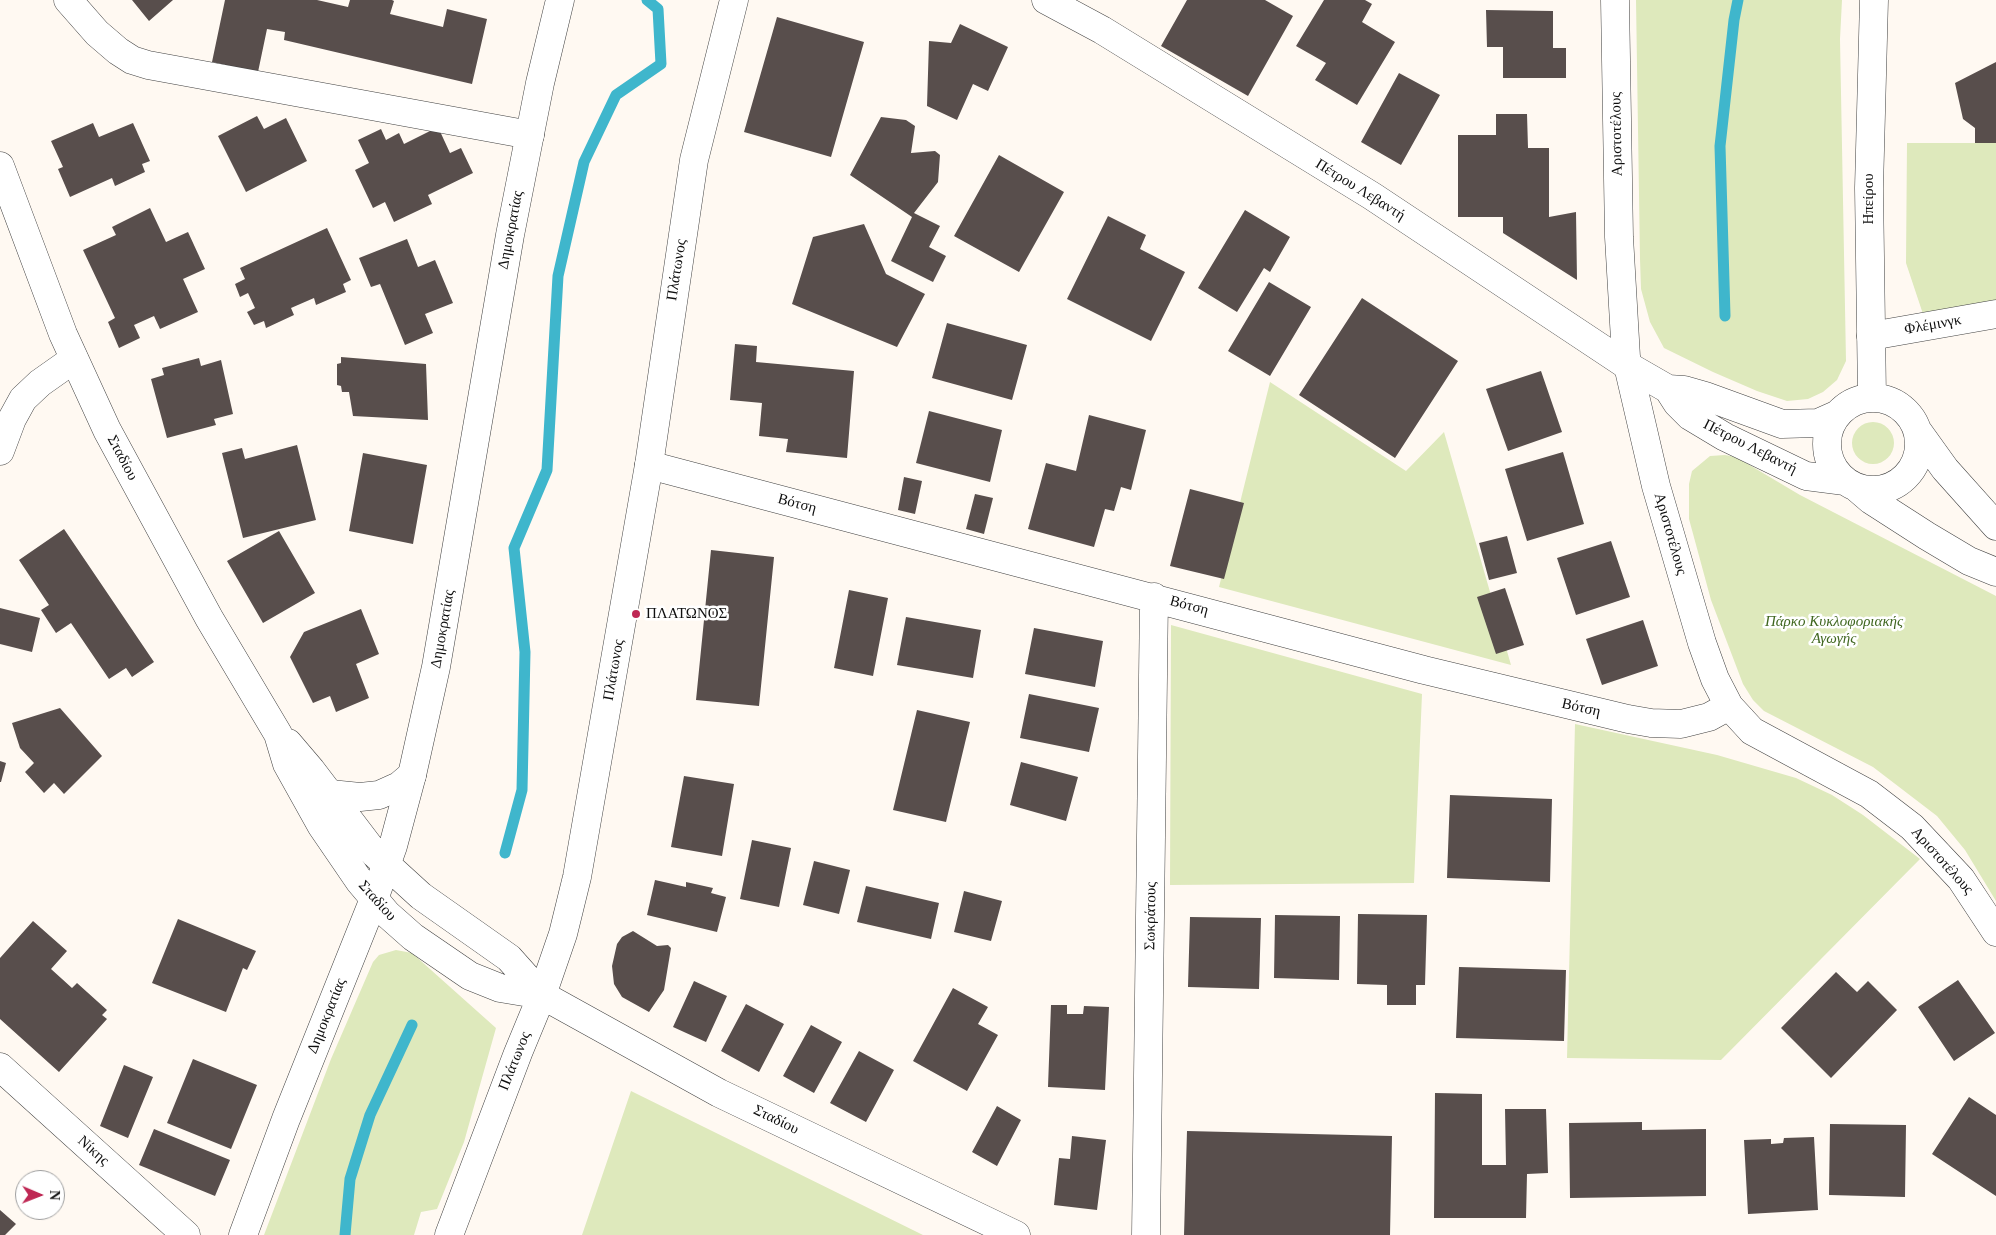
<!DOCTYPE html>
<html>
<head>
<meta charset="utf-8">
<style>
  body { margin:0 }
  #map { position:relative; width:1996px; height:1235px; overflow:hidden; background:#fff9f2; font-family:"Times New Roman",serif }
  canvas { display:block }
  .north { position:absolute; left:15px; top:1170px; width:50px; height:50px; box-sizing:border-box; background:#fff; border:1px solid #9f9f9f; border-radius:50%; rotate:91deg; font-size:14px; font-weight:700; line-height:20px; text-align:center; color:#0f0f0f }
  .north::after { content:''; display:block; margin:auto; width:18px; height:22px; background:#bf2854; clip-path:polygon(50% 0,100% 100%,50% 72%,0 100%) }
</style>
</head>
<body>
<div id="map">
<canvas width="1996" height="1235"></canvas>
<div class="north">N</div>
</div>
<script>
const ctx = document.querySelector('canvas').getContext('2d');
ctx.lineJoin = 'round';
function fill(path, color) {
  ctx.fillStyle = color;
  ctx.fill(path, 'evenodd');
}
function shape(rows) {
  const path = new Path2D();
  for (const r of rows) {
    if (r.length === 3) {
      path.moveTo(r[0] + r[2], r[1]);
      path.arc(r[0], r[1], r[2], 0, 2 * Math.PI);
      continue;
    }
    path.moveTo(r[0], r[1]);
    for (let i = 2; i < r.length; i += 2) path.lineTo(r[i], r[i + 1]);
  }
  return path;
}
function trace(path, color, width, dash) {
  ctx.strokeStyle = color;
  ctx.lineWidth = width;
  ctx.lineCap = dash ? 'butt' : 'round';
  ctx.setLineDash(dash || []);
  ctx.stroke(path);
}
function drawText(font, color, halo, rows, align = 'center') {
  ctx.font = font + ' "Times New Roman",serif';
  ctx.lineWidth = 5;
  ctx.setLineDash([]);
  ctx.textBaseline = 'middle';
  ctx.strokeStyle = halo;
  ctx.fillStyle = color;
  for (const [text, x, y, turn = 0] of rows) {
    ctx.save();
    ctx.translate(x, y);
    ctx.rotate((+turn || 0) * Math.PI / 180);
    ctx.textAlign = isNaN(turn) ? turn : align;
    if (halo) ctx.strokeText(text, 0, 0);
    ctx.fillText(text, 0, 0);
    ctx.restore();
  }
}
fill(shape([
  [1636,0,1842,0,1840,39,1846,361,1837,380,1823,392,1808,399,1787,401,1757,391,1713,372,1664,348,1650,322,1641,289,1640,259],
  [1907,143,1996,143,1996,300,1923,314,1906,263],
  [1270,382,1406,471,1444,432,1511,665,1219,587],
  [1873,443,21],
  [1725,455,1736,457,1800,495,1996,596,1996,901,1965,850,1937,816,1873,767,1764,711,1753,700,1743,684,1711,600,1689,519,1689,484,1692,471,1710,456],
  [1171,625,1422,694,1414,883,1170,885],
  [1575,724,1717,755,1796,778,1832,795,1863,815,1920,859,1721,1060,1567,1058],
  [396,950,412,953,496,1028,464,1142,437,1209,421,1212,414,1235,264,1235,331,1059,373,962,379,955],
  [631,1091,923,1235,582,1235]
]), '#dee9bc');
trace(shape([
  [1725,316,1720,146,1734,20,1738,0],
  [505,853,522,790,525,652,514,548,547,470,558,276,584,162,616,95,661,64,658,9,647,0],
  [345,1235,350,1179,370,1115,412,1025]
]), '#3fb6cc', 11);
fill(shape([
  [132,0,173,0,149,21],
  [225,0,317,0,348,7,350,0,392,0,394,1,390,14,443,27,447,9,487,19,472,84,284,40,285,32,267,29,258,72,212,62],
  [1187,0,1265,0,1293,16,1248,96,1161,46],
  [1324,0,1365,0,1372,4,1362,22,1395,42,1357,105,1315,80,1326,63,1296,46],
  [1486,10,1553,11,1553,48,1566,48,1566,78,1503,78,1503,47,1487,47],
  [777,17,864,42,831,157,744,132],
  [960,24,1008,47,988,91,973,84,957,120,927,106,929,41,951,43],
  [1996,62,1996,143,1975,143,1975,128,1963,119,1955,83],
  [1399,73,1440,95,1401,165,1361,142],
  [1496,114,1527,114,1528,148,1549,148,1549,217,1576,212,1577,280,1503,233,1503,217,1458,217,1458,135,1496,135],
  [257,116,264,129,286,118,307,161,246,192,218,136],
  [881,117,906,120,915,126,911,153,935,151,940,155,938,182,914,213,940,226,929,247,946,256,933,282,891,261,912,217,850,175],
  [93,123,99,137,133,123,150,161,142,164,145,172,115,186,112,178,70,197,58,169,63,167,51,141],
  [438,127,450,153,461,148,473,173,428,195,432,204,394,222,385,202,373,208,355,170,369,163,358,140,381,129,386,140,399,133,404,144],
  [999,155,1064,192,1019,272,954,236],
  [150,208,166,242,188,232,205,269,183,279,198,312,160,329,154,316,134,325,140,338,119,348,108,322,115,318,83,250,116,235,112,227],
  [1245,210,1290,237,1270,272,1264,268,1237,312,1198,288],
  [1108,216,1146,235,1140,249,1185,272,1151,341,1067,299],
  [864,224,886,274,925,294,897,347,792,304,813,237],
  [327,228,351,280,343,284,346,292,316,305,314,298,291,308,294,315,266,328,264,321,254,325,247,312,255,308,248,293,240,297,235,284,245,279,240,268],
  [407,239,418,267,435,260,453,303,425,314,433,333,405,345,380,284,371,287,359,258],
  [1269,282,1311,307,1270,376,1228,351],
  [1362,298,1458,361,1395,458,1299,395],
  [947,323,1027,345,1012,400,932,378],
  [735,344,757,346,756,362,854,371,847,458,786,452,788,439,759,436,762,403,730,400],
  [341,357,426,364,428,420,353,416,349,392,342,392,341,386,337,385,337,364,341,363],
  [199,358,201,366,221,360,233,414,214,419,216,425,167,438,151,379,164,375,162,368],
  [1541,371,1562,432,1508,451,1486,389],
  [929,411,1002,430,990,482,916,463],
  [1089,415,1146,430,1131,490,1121,487,1114,511,1105,509,1094,547,1028,529,1046,463,1076,471],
  [297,445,316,520,243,538,222,453,242,448,245,459],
  [1563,452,1584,524,1527,541,1505,469],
  [363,453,427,465,413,544,349,531],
  [904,477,922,481,915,514,898,510],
  [1190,489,1244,503,1224,579,1170,566],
  [975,494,993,498,984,534,966,529],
  [64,529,154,662,132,677,126,668,109,679,71,623,56,633,41,610,49,605,19,560],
  [279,531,315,593,263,623,227,561],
  [1507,536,1517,573,1489,580,1479,543],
  [1611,541,1630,597,1576,615,1557,558],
  [711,550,774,557,759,706,696,700],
  [1505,588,1524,645,1496,654,1477,597],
  [849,590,888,598,873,676,834,668],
  [0,608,40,618,32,652,0,644],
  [361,609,379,654,356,664,369,698,336,712,330,696,313,703,290,657,304,632],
  [906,617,981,630,973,678,897,665],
  [1643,620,1658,666,1602,685,1586,639],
  [1034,628,1103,641,1095,687,1025,674],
  [1029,694,1099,708,1089,752,1020,738],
  [60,708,102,756,64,794,54,783,44,793,25,772,34,763,20,748,12,723],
  [917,710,970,722,946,822,893,810],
  [0,761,6,763,1,782,0,782],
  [1021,762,1078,777,1066,821,1010,805],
  [684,776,734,784,722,856,671,847],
  [1450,795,1552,799,1550,882,1447,878],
  [752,840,791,848,779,907,740,899],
  [814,861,850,870,839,914,803,905],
  [655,880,686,887,686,882,713,888,711,893,726,897,717,932,647,915],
  [866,886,939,903,931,939,857,922],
  [964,891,1002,901,991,941,954,932],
  [1358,914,1427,915,1425,985,1416,985,1416,1005,1387,1005,1387,985,1357,984],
  [1275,915,1340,916,1339,980,1274,978],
  [1190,917,1261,918,1259,989,1188,987],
  [178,919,256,951,247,970,243,968,226,1012,152,983],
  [33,921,67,951,51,969,72,988,77,983,107,1010,102,1015,107,1019,59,1072,0,1019,0,958],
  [633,931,657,946,668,945,671,948,664,990,649,1012,622,997,614,984,612,966,617,944,622,937],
  [1459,967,1566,970,1564,1041,1456,1038],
  [1836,972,1857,992,1868,981,1897,1010,1831,1078,1781,1028],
  [1958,980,1995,1033,1954,1061,1918,1007],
  [694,981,727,996,706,1042,673,1027],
  [953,988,988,1007,978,1024,998,1035,967,1091,913,1061],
  [746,1004,784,1024,759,1072,721,1051],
  [1051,1005,1067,1005,1067,1014,1083,1014,1084,1006,1109,1007,1105,1090,1048,1087],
  [811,1025,842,1042,814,1093,783,1076],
  [859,1051,894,1070,866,1122,830,1103],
  [193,1059,257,1085,231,1149,167,1123],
  [124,1065,153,1077,128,1138,100,1126],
  [1435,1093,1482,1094,1482,1165,1506,1165,1505,1109,1546,1109,1548,1173,1527,1174,1526,1218,1434,1218],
  [1969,1097,1996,1115,1996,1196,1932,1154],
  [997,1106,1021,1120,997,1166,972,1152],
  [1642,1122,1642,1130,1706,1129,1706,1196,1570,1198,1569,1123],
  [1830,1124,1906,1125,1905,1197,1829,1195],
  [154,1129,230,1160,215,1196,139,1165],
  [1187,1131,1392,1136,1390,1235,1184,1235],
  [1072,1136,1106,1140,1097,1210,1054,1205,1059,1158,1070,1159],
  [1814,1137,1818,1210,1748,1214,1744,1140,1771,1139,1771,1144,1783,1143,1784,1138],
  [0,1210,16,1224,5,1235,0,1235]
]), '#584e4c');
const minor = shape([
  [68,0,97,33,118,51,132,60,148,65,530,135],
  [1615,0,1619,237,1626,357,1656,486,1702,643,1715,679,1729,706,1752,731,1869,794,1912,827,1961,879,1996,932],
  [1871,336,1996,314],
  [0,451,12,419,23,399,40,383,74,359],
  [649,465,1424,670,1628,719,1651,723,1681,724,1709,717,1729,706],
  [330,794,360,797,379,795,399,786,412,775],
  [1146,1235,1154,597]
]);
const tertiary = shape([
  [1046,0,1102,30,1372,196,1628,366,1668,389,1684,390,1705,396,1782,424,1818,423,1836,415],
  [0,166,63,334,107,430,209,618,278,734,287,764,321,825,360,882,387,914,413,937,470,976,500,988,542,995,719,1093,1016,1235],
  [1668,389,1677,403,1690,416,1725,437,1806,476,1845,481],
  [1872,397,1869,188,1874,0],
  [1873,444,46],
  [1917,430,1945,469,1996,526],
  [1857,488,1871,500,1927,536,1969,561,1996,572],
  [288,743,311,770,375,854,421,896,509,958,542,995],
  [0,1067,186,1235],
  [243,1235,286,1119,374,899,393,846,412,775,436,667,510,235,540,83,560,0],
  [449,1235,518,1053,542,995,563,934,577,877,649,465,694,160,734,0]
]);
trace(minor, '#424242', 29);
trace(tertiary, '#424242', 29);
trace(minor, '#fff', 28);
trace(tertiary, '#fff', 28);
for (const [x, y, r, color] of [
  [636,614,5,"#bf2854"]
]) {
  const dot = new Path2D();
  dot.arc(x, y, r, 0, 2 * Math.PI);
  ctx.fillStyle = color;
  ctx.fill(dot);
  trace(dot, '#fff', 2);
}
drawText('15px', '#0f0f0f', '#fff', [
  ["Αριστοτέλους",1617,134,-91],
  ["Πέτρου Λεβαντή",1360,190,32],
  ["Ηπείρου",1869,199,-90],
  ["Δημοκρατίας",511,230,-79],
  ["Πλάτωνος",677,270,-81],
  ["Φλέμινγκ",1933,325,-10],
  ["Πέτρου Λεβαντή",1750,447,27],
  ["Σταδίου",122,458,62],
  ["Βότση",797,504,15],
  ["Αριστοτέλους",1670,534,74],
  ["Βότση",1189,606,15],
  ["Δημοκρατίας",443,629,-80],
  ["Πλάτωνος",614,670,-80],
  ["Βότση",1581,708,13],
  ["Αριστοτέλους",1942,861,48],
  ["Σταδίου",377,901,48],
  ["Σωκράτους",1151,916,-89],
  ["Δημοκρατίας",327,1016,-68],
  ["Πλάτωνος",515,1061,-68],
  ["Σταδίου",776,1120,26],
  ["Νίκης",93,1151,42]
]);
drawText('15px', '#0f0f0f', '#fff', [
  ["ΠΛΑΤΩΝΟΣ",646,614]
], 'left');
drawText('italic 15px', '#406720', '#fff', [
  ["Πάρκο Κυκλοφοριακής",1834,622],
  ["Αγωγής",1834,639]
]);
</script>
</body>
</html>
